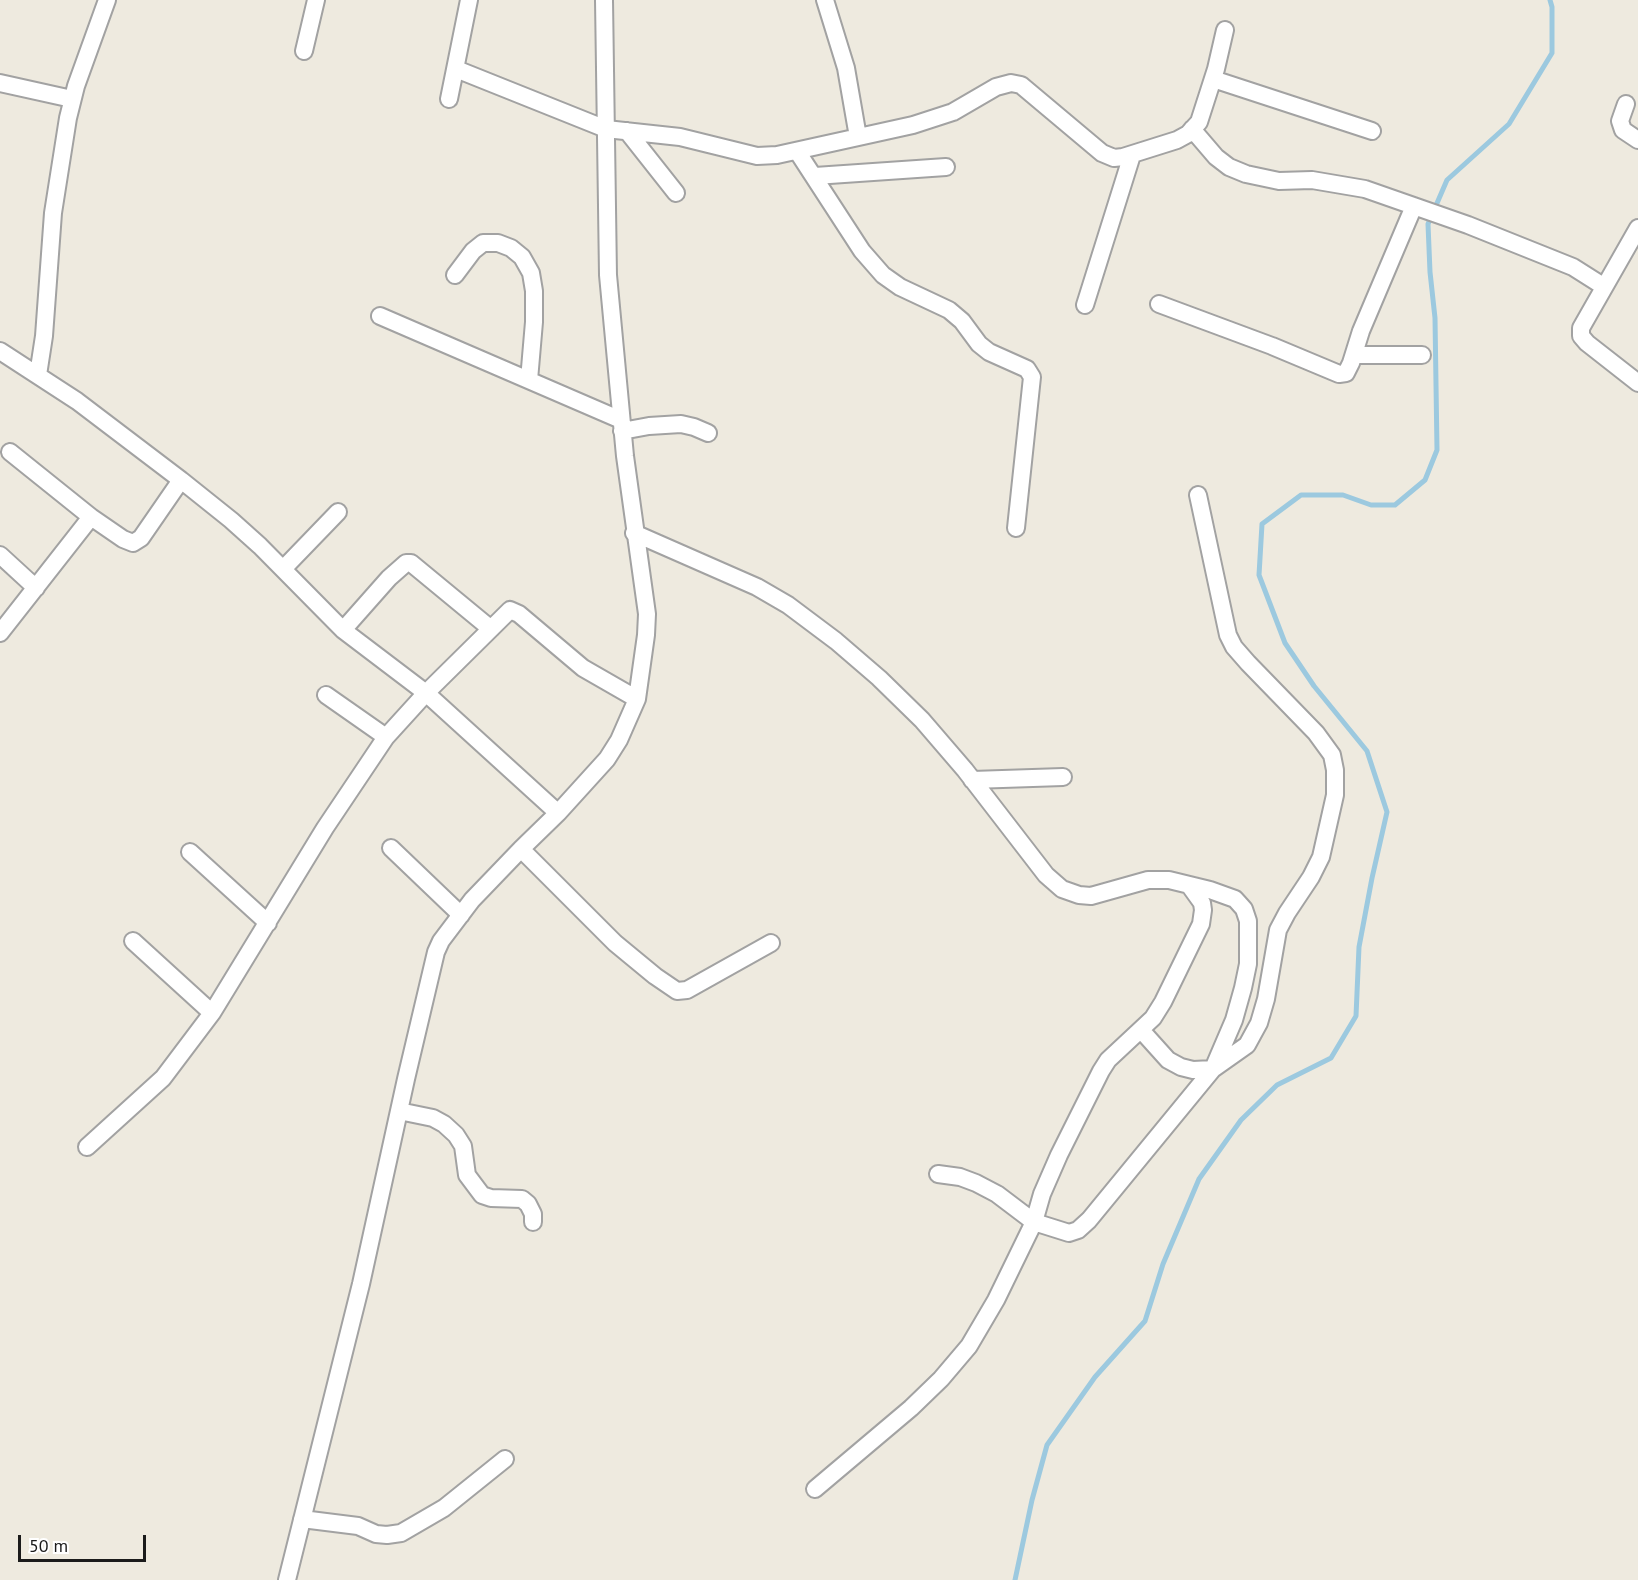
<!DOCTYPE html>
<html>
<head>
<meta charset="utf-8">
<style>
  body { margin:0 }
  #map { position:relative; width:1638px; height:1580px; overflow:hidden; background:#eeeadf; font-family:"PT Sans",sans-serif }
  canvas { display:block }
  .scale { position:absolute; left:18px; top:1535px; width:128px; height:27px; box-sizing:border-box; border:3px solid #1b1b1b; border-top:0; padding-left:8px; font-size:18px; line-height:21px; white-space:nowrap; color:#1b1b1b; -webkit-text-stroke:4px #fff; paint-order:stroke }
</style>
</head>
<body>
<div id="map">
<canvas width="1638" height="1580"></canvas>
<div class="scale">50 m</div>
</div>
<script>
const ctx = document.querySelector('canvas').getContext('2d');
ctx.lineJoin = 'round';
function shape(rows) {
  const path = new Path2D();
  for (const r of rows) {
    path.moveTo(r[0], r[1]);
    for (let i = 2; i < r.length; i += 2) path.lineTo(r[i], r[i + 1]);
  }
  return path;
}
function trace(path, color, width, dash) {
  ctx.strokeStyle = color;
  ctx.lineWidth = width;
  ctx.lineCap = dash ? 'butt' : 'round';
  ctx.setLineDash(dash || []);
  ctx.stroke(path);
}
trace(shape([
  [1015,1580,1032,1500,1047,1445,1095,1377,1145,1321,1163,1264,1199,1179,1241,1120,1277,1085,1331,1058,1356,1016,1359,947,1372,878,1387,812,1367,751,1314,686,1285,643,1259,575,1262,524,1301,495,1343,495,1371,505,1395,505,1425,480,1437,450,1435,318,1430,272,1428,224,1447,180,1509,124,1552,53,1552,7,1550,0]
]), '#9cc9df', 5);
const minor = shape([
  [825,0,846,68,858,137],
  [304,51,316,0],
  [456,69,606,129,680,137,757,156,777,155,913,125,953,112,996,87,1011,83,1021,85,1102,153,1114,158,1123,157,1177,140,1188,134,1199,122,1216,69,1225,30],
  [1213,79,1372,131],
  [0,83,72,99],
  [449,99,469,0],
  [1626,104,1620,121,1623,130,1638,140],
  [1192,129,1216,157,1229,167,1246,174,1279,181,1312,180,1365,189,1468,225,1573,267,1603,286],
  [627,131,676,193],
  [797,151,862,251,883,275,900,287,949,310,962,321,979,344,989,352,1027,369,1032,377,1016,528],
  [815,176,946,167],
  [1638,228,1581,328,1581,336,1587,343,1638,383],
  [455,275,473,251,483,243,498,243,511,248,522,257,531,273,534,291,534,322,529,380],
  [1159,304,1272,346,1339,374,1346,373,1351,363,1361,331,1414,206],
  [1085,305,1132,155],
  [380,316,621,420],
  [0,351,77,401,181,480,231,520,260,546,343,630,426,693,558,813],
  [1354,355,1422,355],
  [38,375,44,336,53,213,68,118,76,86,107,0],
  [622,431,649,426,681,424,694,427,708,433],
  [10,452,91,517],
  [634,533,757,587,788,605,836,641,879,678,922,720,965,770,1046,875,1062,889,1079,895,1091,896,1148,880,1169,880,1210,890,1235,899,1244,909,1248,921,1248,964,1243,988,1234,1020,1213,1069,1247,1045,1259,1023,1266,999,1278,930,1287,913,1311,877,1321,857,1335,795,1335,770,1332,755,1316,733,1248,663,1234,647,1228,635,1198,495],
  [0,555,36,588],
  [283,569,338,512],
  [343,630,389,578,406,563,411,563,491,629],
  [0,633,91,517,123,539,133,543,141,538,181,480],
  [326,695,386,737],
  [972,780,1063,777],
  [391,848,461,915],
  [521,849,615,943,655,976,677,991,687,990,771,943],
  [190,852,268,923],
  [1189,885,1202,903,1203,910,1201,924,1163,1002,1153,1018,1108,1060,1101,1071,1059,1155,1042,1194,1034,1222,1069,1233,1078,1230,1089,1220,1213,1069],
  [133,941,212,1013],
  [1141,1030,1168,1060,1181,1067,1193,1070,1213,1069],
  [399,1111,433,1118,444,1124,456,1135,463,1146,467,1175,482,1195,491,1198,522,1199,528,1204,533,1214,533,1222],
  [87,1147,163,1078,212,1013,325,828,386,737,426,693,510,610,519,614,583,668,637,699],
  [815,1489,911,1408,941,1379,969,1346,996,1300,1034,1222,997,1194,976,1183,960,1177,938,1174],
  [302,1519,358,1526,376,1534,387,1535,401,1533,444,1508,505,1459],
  [287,1580,361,1284,406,1079,436,952,441,941,472,900,521,849,558,813,607,759,619,740,637,699,646,635,647,614,625,456,608,275,604,0]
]);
trace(minor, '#a2a2a2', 20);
trace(minor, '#fff', 16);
</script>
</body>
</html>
